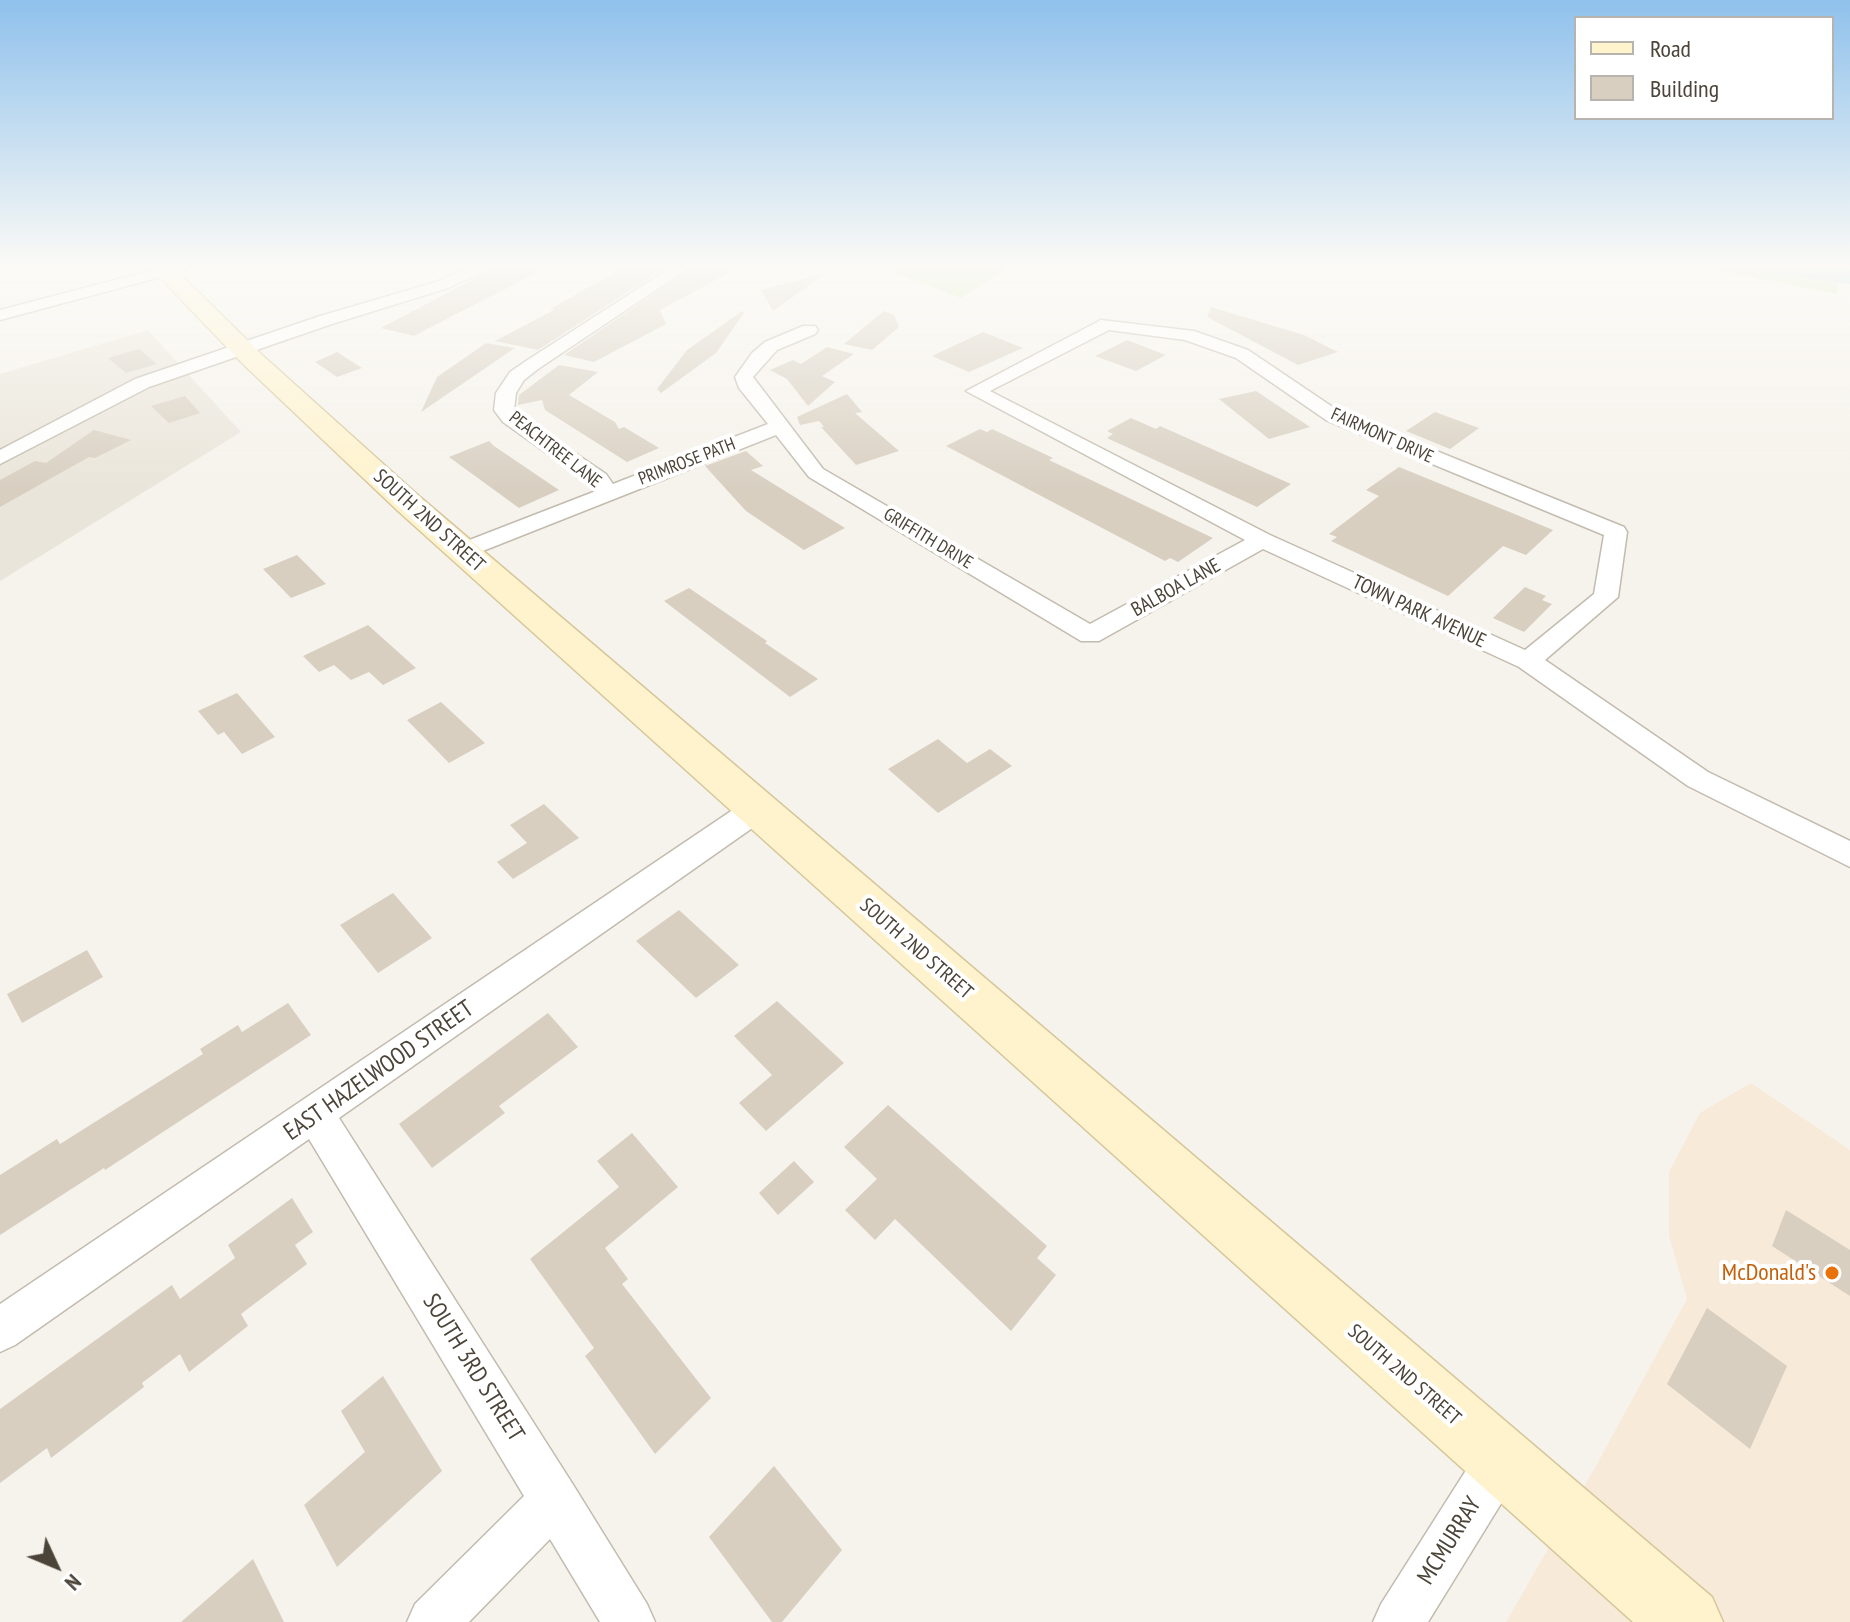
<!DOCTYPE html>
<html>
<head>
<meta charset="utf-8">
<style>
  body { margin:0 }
  #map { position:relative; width:1850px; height:1622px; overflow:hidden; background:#f6f3ec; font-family:"PT Sans Narrow",sans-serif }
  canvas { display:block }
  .legend { position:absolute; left:1574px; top:16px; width:260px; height:104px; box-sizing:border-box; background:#fff; border:2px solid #b7b4b0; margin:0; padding:10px 14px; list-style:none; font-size:24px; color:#4b4439 }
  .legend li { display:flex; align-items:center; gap:16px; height:40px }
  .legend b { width:40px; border:2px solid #b7b4b0 }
  .north { position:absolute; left:16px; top:1526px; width:80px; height:80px; -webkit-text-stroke:6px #fff; paint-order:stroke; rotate:134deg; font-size:22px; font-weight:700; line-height:32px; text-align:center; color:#4b4439 }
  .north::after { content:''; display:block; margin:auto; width:28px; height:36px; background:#4b4439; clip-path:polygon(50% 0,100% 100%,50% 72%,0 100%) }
</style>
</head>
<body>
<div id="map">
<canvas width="1850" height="1622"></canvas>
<ul class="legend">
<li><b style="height:10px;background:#fff3cd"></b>Road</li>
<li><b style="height:22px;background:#d8cfc1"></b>Building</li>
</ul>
<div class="north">N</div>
</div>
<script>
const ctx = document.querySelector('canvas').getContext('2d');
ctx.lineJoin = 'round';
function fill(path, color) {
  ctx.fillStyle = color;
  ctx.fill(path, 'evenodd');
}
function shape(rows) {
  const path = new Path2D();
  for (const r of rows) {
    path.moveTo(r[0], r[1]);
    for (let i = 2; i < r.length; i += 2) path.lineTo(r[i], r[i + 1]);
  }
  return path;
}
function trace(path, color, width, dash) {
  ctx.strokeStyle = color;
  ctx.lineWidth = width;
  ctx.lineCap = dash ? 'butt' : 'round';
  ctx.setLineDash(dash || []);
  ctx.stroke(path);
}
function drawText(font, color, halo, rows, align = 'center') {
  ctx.font = font + ' "PT Sans Narrow",sans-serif';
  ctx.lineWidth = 8;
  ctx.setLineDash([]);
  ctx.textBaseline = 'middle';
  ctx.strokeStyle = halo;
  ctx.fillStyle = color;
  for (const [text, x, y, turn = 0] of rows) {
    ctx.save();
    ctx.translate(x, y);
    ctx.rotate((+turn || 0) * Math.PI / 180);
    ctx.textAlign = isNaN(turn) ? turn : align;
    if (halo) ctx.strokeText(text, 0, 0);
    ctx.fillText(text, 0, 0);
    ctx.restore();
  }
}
fill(shape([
  [148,330,241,432,0,581,0,374]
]), '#eae5da');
fill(shape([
  [1751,1083,1850,1150,1850,1622,1506,1622,1596,1466,1687,1299,1669,1236,1669,1172,1700,1113]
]), '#f7ead8');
fill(shape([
  [870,263,1015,263,961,298],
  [1680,263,1837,263,1843,264,1836,294]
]), '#d2eab5');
fill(shape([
  [1737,263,1800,263,1850,270,1850,284,1749,270,1741,268,1737,263]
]), '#a9d4f2');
fill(shape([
  [504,263,555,263,414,336,381,328],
  [632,263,673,263,538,350,495,341,554,310,550,309],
  [699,263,747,263,660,310,666,324,594,362,564,355],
  [821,274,822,276,773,311,761,290],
  [1211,307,1304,335,1338,352,1298,365,1207,317],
  [742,311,744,313,716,353,661,393,657,389,687,350],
  [884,311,894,315,899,327,872,350,844,344],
  [983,332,1023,348,969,372,932,356],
  [1127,340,1166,355,1136,371,1095,356],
  [486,343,515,348,421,412,437,377],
  [827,347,854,354,822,376,835,382,808,406,787,379,770,370,793,360,801,364],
  [139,349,157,364,126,373,108,358],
  [337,352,362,368,337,377,315,362],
  [559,365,598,372,569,395,615,422,619,429,624,427,659,448,627,462,545,410,542,400,518,405,519,395],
  [1256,391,1310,427,1269,439,1219,399],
  [847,394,862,412,855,413,899,451,856,465,821,427,824,427,819,421,800,425,797,417],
  [185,396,200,413,169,423,151,406],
  [1435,412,1479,428,1450,449,1406,431],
  [1131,418,1156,429,1160,426,1291,484,1257,507,1107,438,1113,434,1107,431],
  [980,429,987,432,992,429,1053,458,1049,460,1213,538,1178,562,1170,558,1165,561,946,446],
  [94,430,131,440,95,458,89,457,0,507,0,480,35,461,46,463],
  [489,441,494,446,559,490,519,508,449,457],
  [746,451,763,466,751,470,845,528,804,550,746,511,705,466],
  [1399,467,1517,515,1553,530,1526,555,1503,546,1448,596,1331,541,1337,537,1329,534,1379,496,1366,490],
  [297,555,326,584,291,598,263,569],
  [1525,587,1546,596,1542,600,1552,604,1524,632,1493,618],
  [689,588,767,641,765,643,818,679,790,697,664,601],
  [368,625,416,668,383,685,369,672,351,680,334,665,319,672,303,656],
  [237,693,275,737,242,754,224,732,218,735,198,711],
  [441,702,485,743,449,763,407,720],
  [938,739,967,763,990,749,1012,766,938,813,888,769],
  [544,804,579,838,513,879,497,862,527,843,510,825],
  [393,893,432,938,378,973,340,925],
  [679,910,739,965,696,998,636,941],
  [87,950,103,977,22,1023,7,994],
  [777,1001,844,1063,766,1131,739,1103,772,1075,734,1036],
  [288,1003,311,1035,105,1170,104,1168,0,1235,0,1175,57,1139,60,1144,203,1054,200,1049,238,1025,242,1032],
  [548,1013,578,1047,499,1106,505,1113,432,1168,399,1124],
  [888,1105,1047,1246,1037,1258,1056,1275,1011,1331,895,1219,875,1240,845,1210,877,1179,844,1147],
  [632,1133,678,1187,605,1248,628,1279,622,1284,711,1398,655,1454,585,1356,594,1348,530,1259,619,1187,597,1161],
  [794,1161,814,1182,778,1215,759,1193],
  [292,1198,313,1232,295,1245,307,1264,241,1314,248,1326,189,1372,180,1354,142,1383,144,1387,51,1458,47,1448,0,1483,0,1409,172,1285,180,1299,235,1258,228,1245],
  [1786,1210,1850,1250,1850,1296,1772,1246],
  [1707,1308,1787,1366,1750,1449,1667,1384],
  [383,1376,442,1471,337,1567,304,1505,365,1452,341,1411],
  [774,1466,842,1550,782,1622,772,1622,709,1537],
  [253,1559,284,1622,181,1622]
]), '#d8cfc1');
const minor = shape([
  [179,263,189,267,187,270,0,320,0,310,179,263],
  [480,263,501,263,448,288,332,324,149,387,0,464,0,450,135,379,320,316,436,282,480,263],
  [678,263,696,263,538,369,524,380,516,393,514,410,517,414,606,474,613,484,768,424,739,388,735,377,752,353,765,342,803,326,815,326,818,330,815,334,777,350,753,377,823,469,1090,624,1245,540,966,391,1101,320,1194,331,1248,350,1340,412,1624,527,1627,532,1618,597,1545,660,1708,772,1850,841,1850,867,1688,786,1519,667,1263,549,1099,641,1081,641,809,477,776,435,470,556,454,556,450,551,454,546,596,491,590,484,503,422,494,410,496,393,510,372,526,361,678,263],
  [1109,330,1185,340,1236,358,1326,420,1604,535,1594,594,1525,650,1270,535,990,391,1109,330],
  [757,798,768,801,772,809,768,817,339,1118,572,1483,647,1604,655,1622,600,1622,550,1539,469,1622,407,1622,415,1604,524,1496,309,1139,15,1345,0,1352,0,1304,746,801,757,798],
  [1501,1436,1518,1442,1524,1459,1518,1476,1428,1622,1373,1622,1381,1604,1484,1442,1501,1436]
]);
const secondary = shape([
  [146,263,169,263,261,354,420,497,1712,1597,1723,1622,1633,1622,398,511,243,364,146,263]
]);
trace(minor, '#c2bbae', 3);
trace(secondary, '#d6c79b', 3);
fill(minor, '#fff');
fill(secondary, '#fff3cd');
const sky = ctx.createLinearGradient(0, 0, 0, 490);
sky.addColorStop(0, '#8fc1ec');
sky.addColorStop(0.54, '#fbfaf6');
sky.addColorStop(1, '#fbfaf600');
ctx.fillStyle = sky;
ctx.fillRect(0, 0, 1850, 490);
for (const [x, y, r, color] of [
  [1832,1273,8,"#e8710a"]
]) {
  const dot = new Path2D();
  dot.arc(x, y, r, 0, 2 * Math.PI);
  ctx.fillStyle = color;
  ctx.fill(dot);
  trace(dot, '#fff', 3);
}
drawText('18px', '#4b4439', '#fff', [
  ["FAIRMONT DRIVE",1382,436,24],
  ["PEACHTREE LANE",555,450,38],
  ["PRIMROSE PATH",687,462,-21],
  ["GRIFFITH DRIVE",928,539,31]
]);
drawText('20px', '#4b4439', '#fff', [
  ["SOUTH 2ND STREET",429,521,42],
  ["BALBOA LANE",1176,588,-29],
  ["TOWN PARK AVENUE",1419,612,25],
  ["SOUTH 2ND STREET",916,949,41],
  ["SOUTH 2ND STREET",1404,1375,41]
]);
drawText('24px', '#4b4439', '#fff', [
  ["EAST HAZELWOOD STREET",379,1071,-35],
  ["SOUTH 3RD STREET",473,1368,58],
  ["MCMURRAY",1450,1541,-58]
]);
drawText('24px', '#c56008', '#fff', [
  ["McDonald's",1816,1273]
], 'right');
</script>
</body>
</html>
